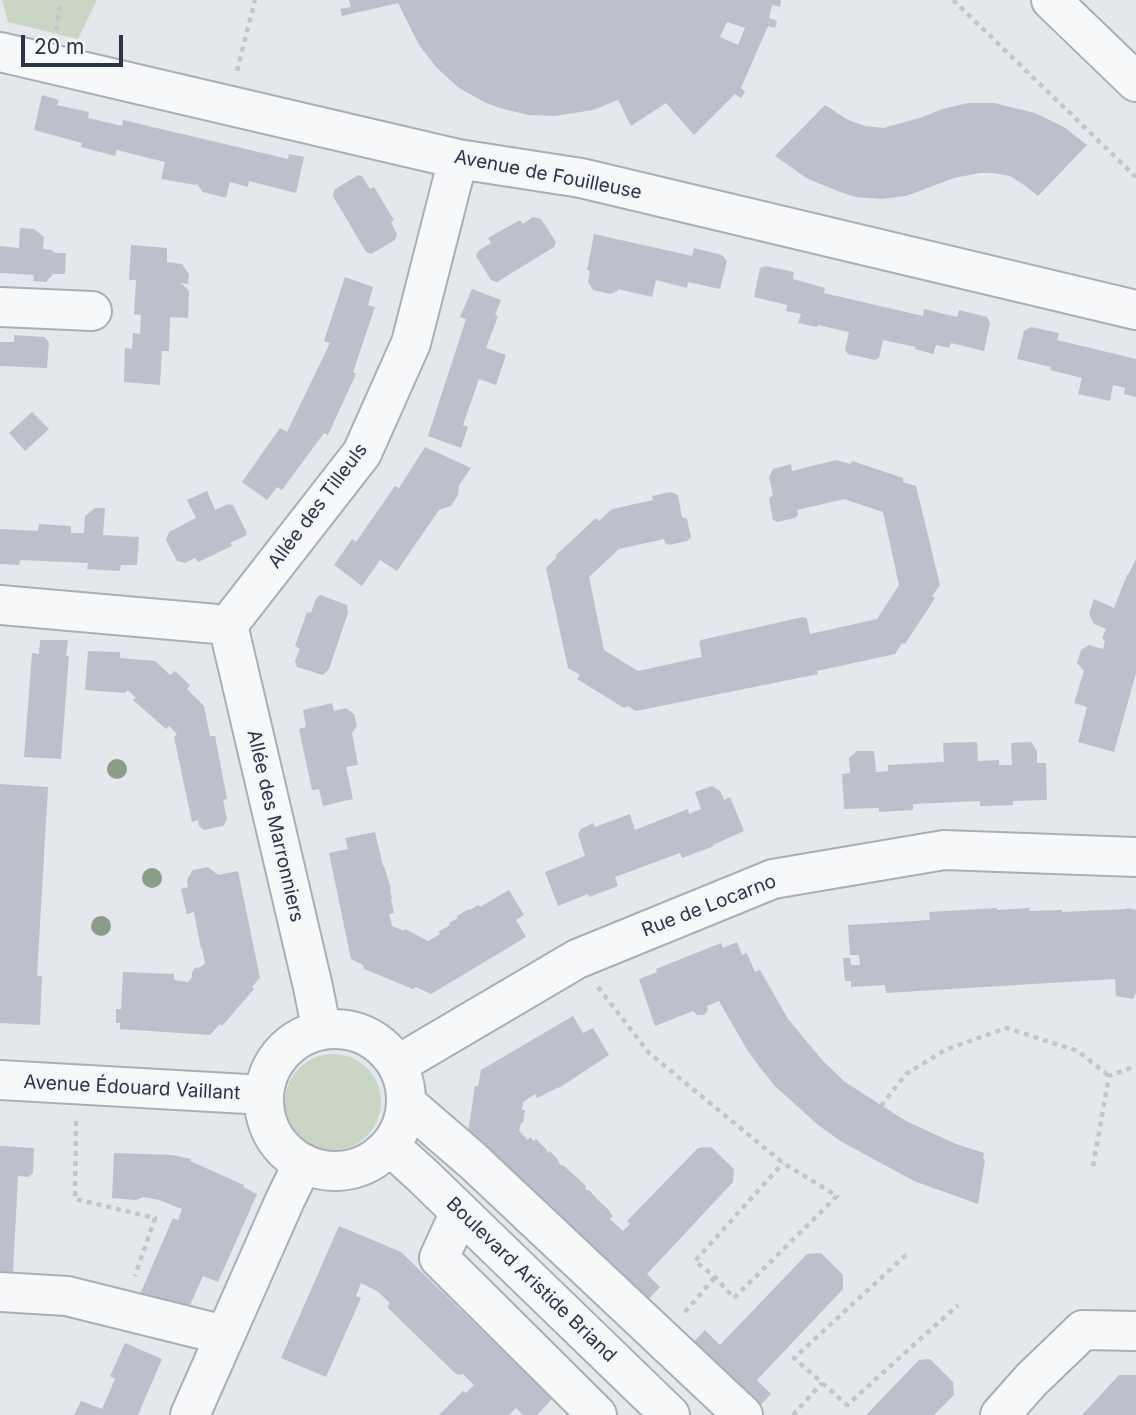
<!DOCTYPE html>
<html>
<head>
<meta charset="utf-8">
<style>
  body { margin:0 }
  #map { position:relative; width:1136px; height:1415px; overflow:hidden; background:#e4e7ec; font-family:Inter,sans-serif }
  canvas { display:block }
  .scale { position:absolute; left:21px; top:35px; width:102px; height:32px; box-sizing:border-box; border:4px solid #2b3445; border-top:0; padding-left:9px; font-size:21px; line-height:24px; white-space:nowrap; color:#2b3445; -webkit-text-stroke:5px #f4f6f9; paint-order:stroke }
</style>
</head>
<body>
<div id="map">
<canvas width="1136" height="1415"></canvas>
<div class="scale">20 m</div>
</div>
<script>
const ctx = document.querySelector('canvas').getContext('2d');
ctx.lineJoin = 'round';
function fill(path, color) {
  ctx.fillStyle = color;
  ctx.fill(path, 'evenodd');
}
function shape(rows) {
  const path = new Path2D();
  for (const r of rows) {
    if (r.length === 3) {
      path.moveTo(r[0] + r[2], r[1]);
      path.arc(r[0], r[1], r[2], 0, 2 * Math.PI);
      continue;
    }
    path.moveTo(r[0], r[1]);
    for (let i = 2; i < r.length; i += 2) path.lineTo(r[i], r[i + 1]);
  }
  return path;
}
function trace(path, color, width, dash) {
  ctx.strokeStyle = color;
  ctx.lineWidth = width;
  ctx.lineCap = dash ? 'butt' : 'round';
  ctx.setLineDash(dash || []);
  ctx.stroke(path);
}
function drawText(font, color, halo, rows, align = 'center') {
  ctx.font = font + ' Inter,sans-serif';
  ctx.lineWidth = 5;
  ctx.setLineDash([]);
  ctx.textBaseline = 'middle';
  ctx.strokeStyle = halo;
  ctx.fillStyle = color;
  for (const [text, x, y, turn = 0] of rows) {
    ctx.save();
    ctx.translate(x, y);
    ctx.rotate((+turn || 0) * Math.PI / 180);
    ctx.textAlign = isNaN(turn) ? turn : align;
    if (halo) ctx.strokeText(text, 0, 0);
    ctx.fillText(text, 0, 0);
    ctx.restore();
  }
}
fill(shape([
  [2,0,97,0,78,39,8,22],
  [333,1102,48]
]), '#c9d6c5');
fill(shape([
  [349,0,781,0,780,7,772,5,769,18,777,21,775,28,768,26,741,88,745,92,741,98,735,94,694,135,666,103,631,126,618,100,593,110,555,116,528,115,500,108,486,103,459,88,437,68,419,45,398,3,342,16,340,9,351,7],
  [727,22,745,28,738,45,720,37],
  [42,95,59,100,57,105,89,112,88,118,122,126,123,120,288,159,289,154,304,157,296,193,249,181,248,187,230,182,226,198,203,192,196,183,196,185,161,179,165,162,117,150,115,156,81,147,82,143,34,130],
  [968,103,994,103,1035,113,1064,127,1087,145,1038,196,1027,187,1010,176,993,173,980,173,954,178,906,196,881,199,856,197,840,192,808,179,775,156,825,105,848,120,865,126,883,128,923,117,942,109],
  [358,175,362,176,370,189,374,187,394,220,391,222,397,234,395,240,371,254,366,252,333,196,334,190],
  [533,217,541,219,556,242,554,247,497,282,491,280,476,256,478,251,491,243,488,238,520,220,523,224],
  [20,228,34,229,44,237,43,249,52,250,55,253,66,253,65,274,53,274,46,282,33,281,34,275,0,273,0,246,19,248],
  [594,234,692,256,694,248,722,255,727,261,720,289,688,282,687,288,656,280,652,297,618,289,618,291,610,294,593,290,588,282,590,271,587,270],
  [131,245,167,248,167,262,182,264,189,274,188,284,181,283,189,291,188,318,170,317,169,351,162,351,160,385,124,382,125,348,132,349,133,333,140,334,141,315,134,314,136,280,129,280],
  [766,266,794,272,793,279,825,288,824,293,923,316,924,309,957,317,959,310,987,317,990,323,984,351,951,343,949,348,936,345,933,354,915,349,916,347,883,340,879,358,875,360,848,354,845,350,849,332,818,325,817,327,798,323,801,314,786,311,787,305,754,297,760,268],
  [345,277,373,287,368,305,375,307,353,372,356,374,328,435,324,433,282,490,277,487,267,500,242,482,280,428,287,432,330,343,324,341],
  [472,289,501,300,495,315,498,316,486,348,506,355,496,385,479,379,463,425,468,427,461,448,428,436,466,319,460,317],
  [1031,327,1059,333,1057,340,1136,359,1136,397,1124,394,1125,388,1113,385,1110,401,1078,394,1082,378,1050,370,1051,367,1017,359,1024,331],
  [14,335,44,337,49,342,47,368,0,366,0,342,14,342],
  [32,412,49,429,25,451,9,433],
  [425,447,471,468,459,485,458,495,451,506,439,510,397,571,380,560,362,586,334,565,352,539,356,542,395,486,399,488],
  [836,460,850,464,852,461,903,478,903,482,916,486,940,585,932,596,935,598,905,644,902,643,895,654,817,671,818,674,636,711,627,706,624,708,577,679,580,675,568,668,546,568,557,557,555,556,596,518,599,521,612,509,653,500,652,496,671,492,678,495,682,517,687,519,691,537,687,541,669,545,665,543,664,539,619,549,589,577,604,650,638,671,702,657,699,643,701,640,803,617,807,619,810,634,877,619,899,585,883,512,844,499,797,510,798,515,795,518,777,522,773,520,769,499,773,495,769,477,773,469,791,464,792,471],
  [207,491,215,510,228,504,233,505,247,533,245,536,230,543,232,546,198,562,195,558,185,563,177,561,166,540,169,532,196,518,187,500],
  [95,508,105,508,103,535,139,537,137,565,121,565,120,571,87,569,88,563,20,560,19,565,0,564,0,529,38,531,39,524,71,526,71,533,84,533,85,516],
  [1136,559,1136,673,1114,752,1078,742,1087,707,1074,703,1084,671,1077,663,1081,650,1089,645,1103,649,1105,641,1102,638,1106,629,1094,624,1089,614,1094,599,1114,608,1127,575,1128,575],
  [320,595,347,605,348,613,329,669,323,675,297,667,295,661,300,649,295,646,307,612,311,613,316,599],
  [40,640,68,640,66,656,69,656,61,759,24,757,32,653,39,654],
  [88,651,120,652,120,658,155,661,170,675,175,671,190,685,187,689,204,706,210,736,215,736,227,799,223,800,227,819,223,826,204,830,199,826,198,820,192,822,174,737,177,734,169,726,166,729,133,700,136,698,128,690,125,693,85,690],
  [332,703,334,711,346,708,354,714,357,726,352,733,358,765,346,767,353,799,323,806,319,789,312,790,299,729,306,727,303,710],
  [977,742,978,761,999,760,999,765,1012,765,1011,743,1031,742,1037,751,1037,763,1046,763,1047,800,1013,801,1013,805,980,806,980,801,913,804,913,810,879,812,879,808,844,809,842,774,850,773,849,758,857,751,874,751,876,772,888,771,888,765,944,762,943,743],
  [0,784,48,787,37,976,42,976,40,1025,0,1023],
  [712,786,720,791,724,800,730,797,744,831,713,845,714,846,682,858,680,853,615,877,618,886,589,897,588,894,558,906,545,872,585,856,578,834,581,829,593,823,595,827,630,814,635,830,688,809,689,814,701,809,695,792],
  [375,832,383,866,384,866,391,889,390,889,392,899,391,899,394,913,389,914,392,926,404,931,405,929,428,941,440,934,438,932,450,925,449,923,458,918,457,916,469,909,470,910,478,905,480,907,509,890,524,915,516,920,526,937,431,994,416,987,413,989,364,969,363,965,351,959,329,853,348,849,345,838],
  [208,867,218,875,238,871,260,978,252,987,254,989,222,1026,220,1024,210,1035,120,1029,120,1023,116,1023,116,1009,121,1009,123,972,174,974,174,980,188,982,192,977,192,972,195,968,201,967,205,963,202,948,201,949,194,912,187,914,181,889,188,887,187,880,193,870],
  [997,908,997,910,1030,908,1029,911,1062,910,1062,912,1127,909,1127,908,1136,910,1136,993,1133,999,1116,996,1115,979,886,993,885,985,851,987,851,981,845,981,843,958,850,958,851,965,860,965,859,955,850,955,848,925,930,920,929,912],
  [737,942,742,955,747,953,755,972,760,970,788,1019,822,1060,845,1082,906,1121,956,1144,984,1153,983,1158,985,1160,978,1204,914,1181,842,1142,818,1125,775,1086,758,1065,746,1048,719,1001,707,1006,708,1010,704,1015,697,1015,693,1011,655,1026,639,979,657,972,656,969,721,943,723,948],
  [573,1016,583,1033,593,1028,609,1055,559,1088,559,1087,537,1098,535,1094,523,1102,522,1110,525,1110,523,1123,521,1123,519,1131,528,1140,530,1137,534,1141,536,1139,546,1149,548,1153,550,1151,559,1161,558,1162,562,1166,563,1165,586,1186,585,1188,588,1191,589,1190,598,1200,611,1212,610,1213,613,1216,610,1219,623,1231,630,1224,627,1221,698,1148,711,1147,734,1169,733,1182,647,1274,660,1287,638,1310,468,1133,475,1086,478,1086,481,1070],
  [0,1146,34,1148,33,1173,28,1177,18,1176,13,1272,0,1271],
  [114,1153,172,1155,191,1159,190,1161,244,1185,243,1187,257,1194,218,1282,203,1276,186,1314,140,1294,173,1218,178,1220,182,1209,159,1200,144,1197,136,1200,112,1198],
  [339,1226,401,1252,552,1399,537,1415,523,1415,516,1408,509,1415,439,1415,463,1391,466,1393,474,1385,462,1373,461,1375,456,1374,388,1308,389,1302,377,1291,361,1283,356,1296,361,1298,326,1377,281,1358],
  [821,1253,843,1275,843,1289,757,1380,771,1394,751,1415,683,1353,705,1330,720,1345,807,1254],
  [125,1343,162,1359,138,1415,74,1415,81,1401,102,1409,115,1379,110,1376],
  [930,1359,953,1382,954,1395,934,1415,866,1415,919,1360],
  [1119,1375,1136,1375,1136,1415,1082,1415]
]), '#bbc0ca');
const minor = shape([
  [1051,0,1136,82],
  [0,52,458,159,581,178,1136,310],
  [0,307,92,311],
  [0,605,228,625],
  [228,625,362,453,411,343,458,159],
  [228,625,313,987,321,1027],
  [335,1100,71],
  [397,1065,577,959,773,879,944,850,1136,857],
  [0,1080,264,1095],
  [406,1103,472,1160,743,1415],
  [390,1146,423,1176,670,1415],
  [460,1212,439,1258,597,1415],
  [0,1292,67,1296,224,1335],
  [190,1415,285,1200,303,1163],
  [1000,1415,1031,1380,1083,1330,1136,1331]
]);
trace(minor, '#a9aeb7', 42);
trace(shape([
  [953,0,1136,177],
  [56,30,61,0],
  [237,71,255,0],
  [598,987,649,1053,783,1163,837,1196,734,1298,715,1277,695,1261,783,1163],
  [881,1106,906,1074,945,1050,1006,1028,1078,1051,1109,1076],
  [76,1121,75,1199,155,1218,135,1276],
  [1093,1166,1109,1076,1136,1066],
  [906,1255,794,1358,847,1405,958,1305],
  [685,1312,715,1277],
  [793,1415,822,1383]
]), '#c2c5cb', 4.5, [5, 5]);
trace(minor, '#f7f8fa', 38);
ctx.fillStyle = '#899d89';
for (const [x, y] of [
  [117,769],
  [152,878],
  [101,926]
]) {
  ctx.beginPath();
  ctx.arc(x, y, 10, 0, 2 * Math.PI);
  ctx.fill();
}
drawText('19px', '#2b3445', '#f4f6f9', [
  ["Avenue de Fouilleuse",548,175,11],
  ["Allée des Tilleuls",318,506,-53],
  ["Allée des Marronniers",275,826,77],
  ["Rue de Locarno",709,906,-21],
  ["Avenue Édouard Vaillant",132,1088,3],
  ["Boulevard Aristide Briand",531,1280,44]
]);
</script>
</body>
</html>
